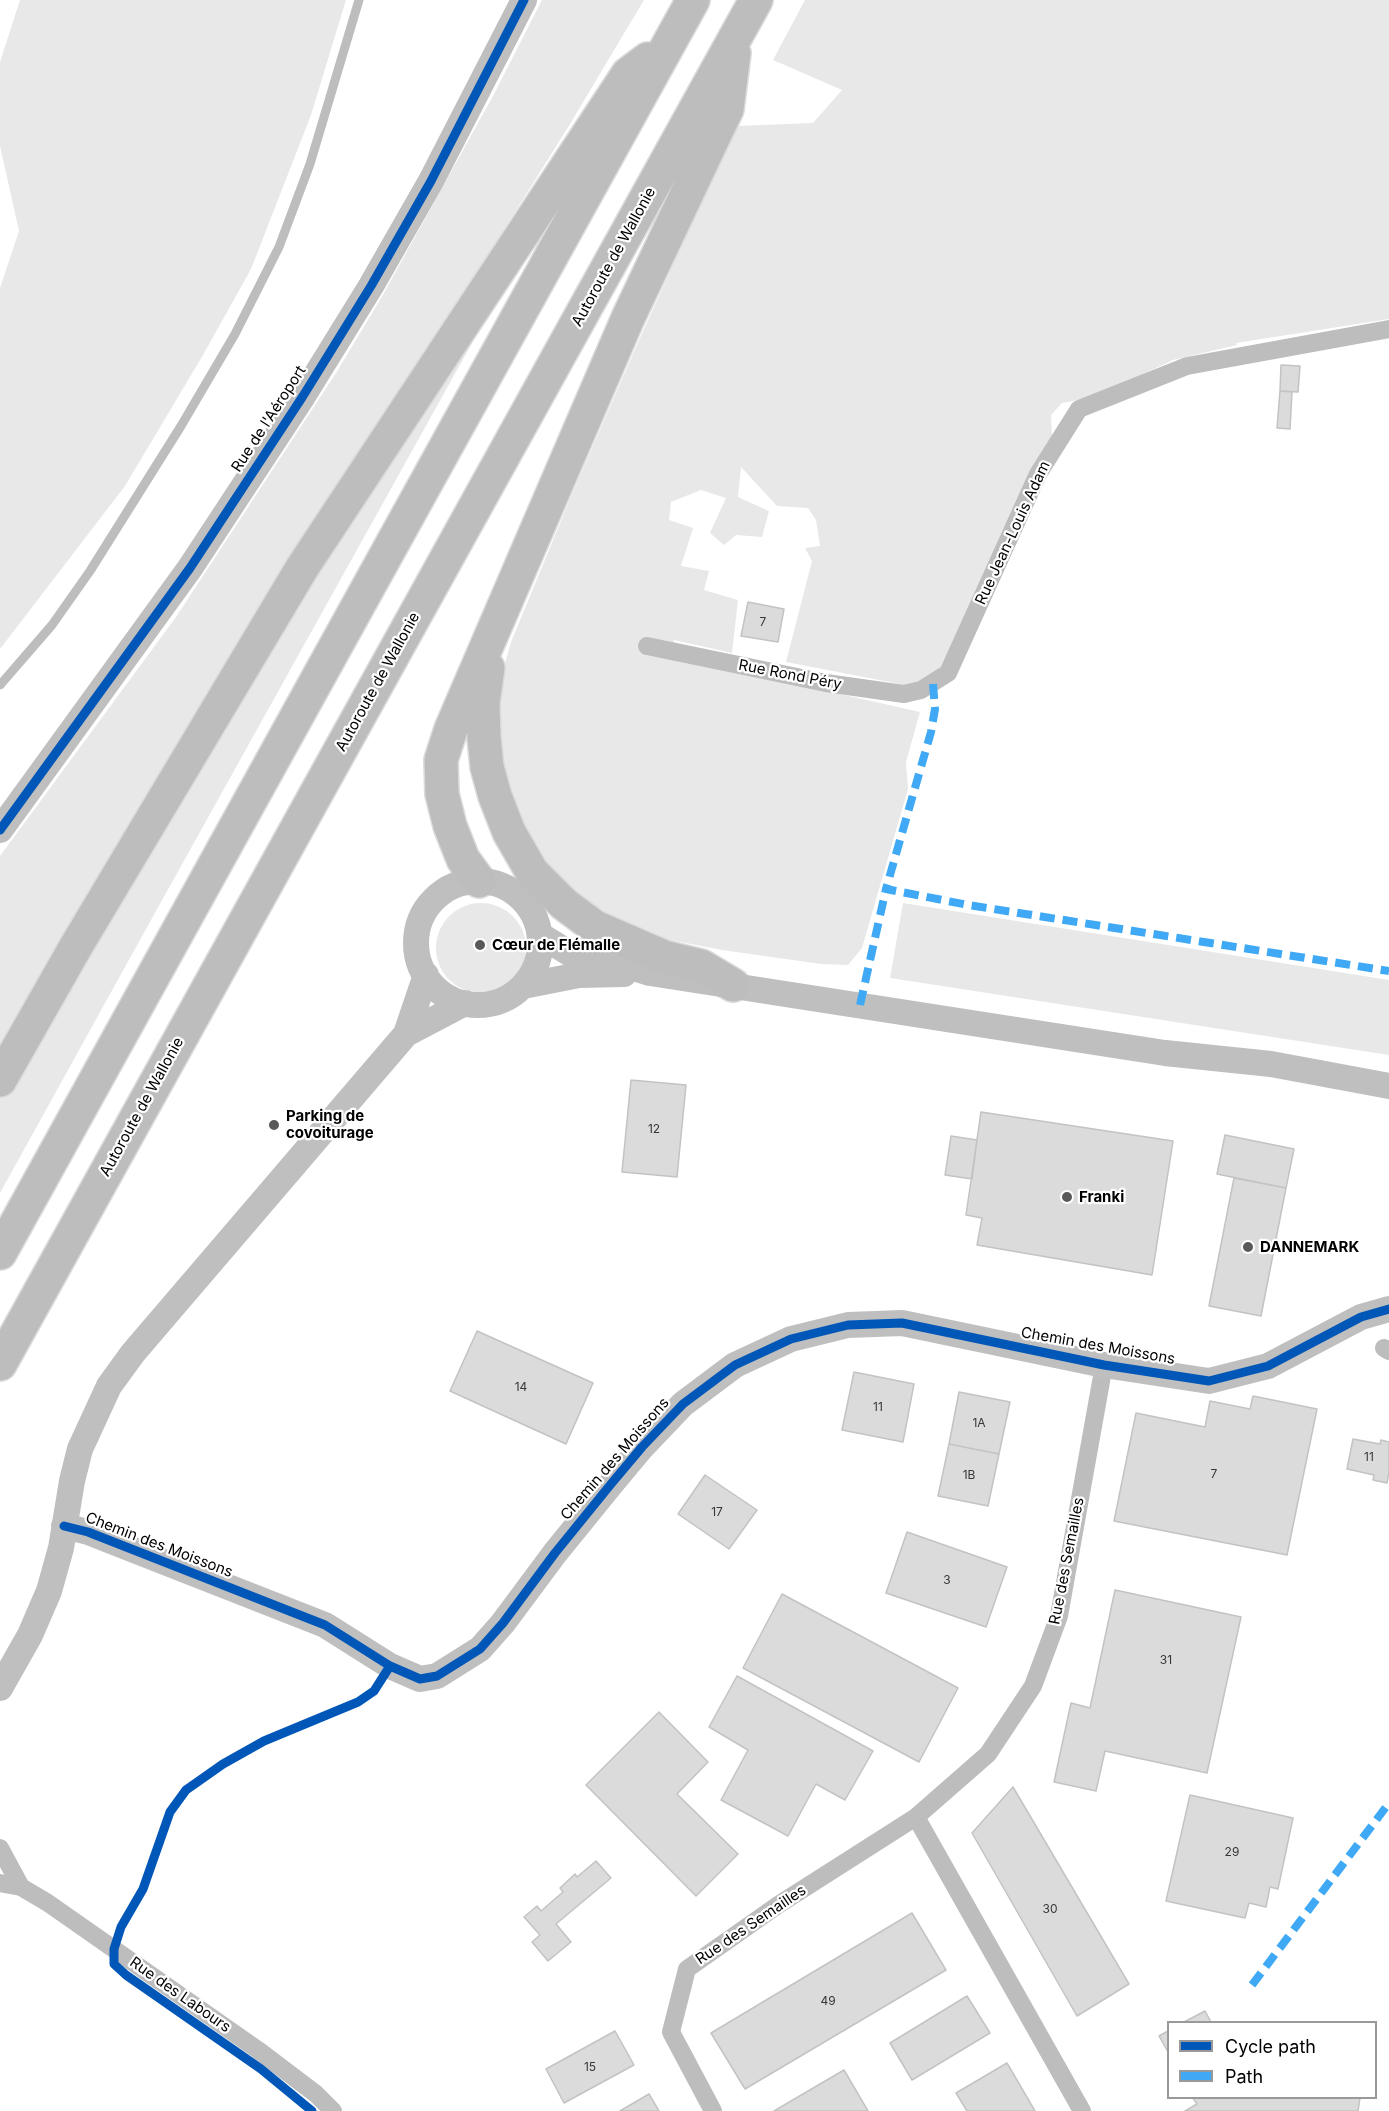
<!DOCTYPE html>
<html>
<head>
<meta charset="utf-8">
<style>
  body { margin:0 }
  #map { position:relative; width:1389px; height:2111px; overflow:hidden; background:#fff; font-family:Inter,sans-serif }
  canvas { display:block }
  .legend { position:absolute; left:1167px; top:2021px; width:210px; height:78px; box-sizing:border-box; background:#fff; border:2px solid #999; margin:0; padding:8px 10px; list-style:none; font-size:18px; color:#000 }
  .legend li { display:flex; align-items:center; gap:12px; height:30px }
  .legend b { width:30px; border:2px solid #999 }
</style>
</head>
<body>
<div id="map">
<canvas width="1389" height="2111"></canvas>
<ul class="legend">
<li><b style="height:8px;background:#0057b8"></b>Cycle path</li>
<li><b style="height:8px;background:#3fa9f5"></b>Path</li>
</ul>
</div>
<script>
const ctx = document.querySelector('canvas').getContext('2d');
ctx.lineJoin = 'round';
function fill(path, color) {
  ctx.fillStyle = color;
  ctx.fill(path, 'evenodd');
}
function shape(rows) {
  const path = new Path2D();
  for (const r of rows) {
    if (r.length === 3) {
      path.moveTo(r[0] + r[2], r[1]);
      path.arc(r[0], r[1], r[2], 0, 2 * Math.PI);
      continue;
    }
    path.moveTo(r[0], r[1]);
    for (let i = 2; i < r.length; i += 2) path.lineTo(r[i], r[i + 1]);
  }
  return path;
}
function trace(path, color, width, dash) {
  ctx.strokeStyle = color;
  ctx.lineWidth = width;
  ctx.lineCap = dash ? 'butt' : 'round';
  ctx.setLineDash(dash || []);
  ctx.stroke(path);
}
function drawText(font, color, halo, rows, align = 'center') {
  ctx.font = font + ' Inter,sans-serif';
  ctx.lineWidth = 4.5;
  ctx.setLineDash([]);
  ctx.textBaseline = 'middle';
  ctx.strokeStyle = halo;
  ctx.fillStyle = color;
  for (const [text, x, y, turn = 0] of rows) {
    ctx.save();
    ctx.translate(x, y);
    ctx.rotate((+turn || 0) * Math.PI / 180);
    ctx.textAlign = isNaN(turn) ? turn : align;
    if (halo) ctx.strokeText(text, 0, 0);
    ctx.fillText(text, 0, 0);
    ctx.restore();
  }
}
fill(shape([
  [20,0,346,0,311,115,251,269,203,355,125,486,0,649,0,288,19,231,0,146,0,62],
  [542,0,644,0,567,129,503,231,308,533,0,1053,0,856,176,617,336,373,380,300,493,96],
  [805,0,1389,0,1389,319,1236,343,1237,345,1173,360,1094,397,1062,403,1051,415,1052,436,941,667,923,682,905,685,786,662,812,561,805,548,820,546,816,520,808,508,777,506,741,467,738,497,769,511,762,537,736,535,724,545,710,533,726,498,701,490,671,502,669,520,693,528,681,566,709,571,704,590,738,600,732,653,674,640,671,656,920,712,906,762,908,789,862,948,848,965,821,964,722,950,629,932,578,907,510,815,496,755,500,681,511,642,572,494,639,340,736,126,813,123,842,90,773,60],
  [526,246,151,920,0,1193,0,1099,43,1017,270,644],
  [481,948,45],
  [903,903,1389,980,1389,1055,890,978]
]), '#e8e8e8');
const building = shape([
  [1281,365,1300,366,1298,392,1280,391,1281,365],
  [1280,391,1292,392,1290,429,1277,428,1280,391],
  [748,602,784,609,778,642,741,636,748,602],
  [631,1080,686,1085,677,1177,622,1172,631,1080],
  [981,1112,1173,1141,1152,1275,977,1245,982,1218,966,1215,981,1112],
  [1225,1135,1294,1149,1286,1188,1217,1174,1225,1135],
  [951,1136,977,1140,972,1179,945,1175,951,1136],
  [1234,1178,1286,1188,1261,1316,1209,1306,1234,1178],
  [477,1331,593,1383,566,1444,450,1391,477,1331],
  [854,1372,914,1384,903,1442,842,1430,854,1372],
  [959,1392,1010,1402,999,1454,949,1444,959,1392],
  [1253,1396,1317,1409,1287,1555,1114,1521,1136,1413,1205,1427,1210,1401,1250,1409,1253,1396],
  [1353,1439,1380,1444,1381,1440,1389,1442,1389,1472,1387,1483,1373,1480,1374,1475,1347,1469,1353,1439],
  [949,1444,999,1454,988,1506,938,1496,949,1444],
  [705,1475,757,1510,729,1549,678,1514,705,1475],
  [907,1532,1007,1567,986,1627,886,1593,907,1532],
  [1115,1590,1241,1617,1207,1773,1105,1751,1096,1791,1054,1782,1071,1703,1090,1708,1115,1590],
  [782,1594,958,1688,919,1762,743,1668,782,1594],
  [737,1676,873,1751,845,1800,816,1784,788,1836,721,1800,748,1750,709,1727,737,1676],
  [659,1712,708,1762,677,1794,738,1854,696,1896,586,1785,659,1712],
  [1013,1787,1129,1984,1077,2016,972,1833,1013,1787],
  [1190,1795,1293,1818,1278,1889,1270,1887,1266,1907,1249,1903,1245,1918,1166,1901,1190,1795],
  [596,1861,611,1878,556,1924,571,1942,548,1961,532,1942,540,1935,524,1917,537,1906,541,1911,563,1892,560,1888,575,1874,577,1877,596,1861],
  [912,1913,946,1970,745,2089,711,2033,912,1913],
  [967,1996,990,2033,912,2080,890,2043,967,1996],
  [1205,2011,1211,2022,1184,2022,1205,2011],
  [615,2031,634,2065,564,2103,546,2069,615,2031],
  [1168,2031,1168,2052,1159,2036,1168,2031],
  [1007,2063,1035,2111,967,2111,956,2093,1007,2063],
  [844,2070,868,2111,774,2111,844,2070],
  [649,2094,659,2111,620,2111,649,2094],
  [1193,2098,1360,2098,1358,2111,1185,2111,1197,2104,1193,2098]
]);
fill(building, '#dbdbdb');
trace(building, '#c3c3c3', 1.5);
const highway = shape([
  [488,668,483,703,484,737,487,767,495,796,509,832,532,872,564,904,595,927,664,957,701,966,733,985],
  [479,881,463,859,450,826,442,794,441,760,451,729,628,318,727,109,734,53],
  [0,1080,75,948,302,568,628,74,648,59],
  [0,1253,693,0],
  [0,1364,756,0]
]);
trace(highway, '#dbdbdb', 36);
trace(shape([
  [0,685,52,625,90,571,181,426,235,334,279,247,310,164,359,0]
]), '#bdbdbd', 9);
trace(shape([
  [647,646,826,683,904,694,921,690,948,673,1038,474,1079,409,1187,366,1389,329],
  [1384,1348,1389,1351],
  [916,1817,1082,2111],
  [0,1848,21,1887],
  [0,1883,21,1887,48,1903,258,2050,316,2094,333,2111],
  [713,2111,671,2032,687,1969,778,1905,916,1817,988,1754,1033,1686,1059,1616,1104,1365]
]), '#bdbdbd', 18);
trace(shape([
  [0,830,190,568,303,396,371,286,431,181,524,0],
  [478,943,62],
  [540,935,569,953,609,960,650,973,1165,1053,1271,1064,1389,1086],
  [523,986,579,975,624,974],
  [406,1034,426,975],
  [64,1526,88,1532,325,1625,390,1666,420,1679,437,1676,480,1649,503,1623,555,1553,611,1484,642,1447,683,1404,735,1365,791,1339,848,1325,902,1323,1104,1365,1209,1381,1268,1366,1361,1317,1389,1309],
  [0,1688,30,1635,49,1591,61,1548,72,1481,80,1449,109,1386,133,1353,406,1034,465,1003]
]), '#bfbfbf', 26);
trace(highway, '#bdbdbd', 33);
trace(shape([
  [933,684,935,709,931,732,886,889,968,905,1389,971],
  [860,1005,886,889],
  [1252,1985,1389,1803]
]), '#3fa9f5', 8, [15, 8]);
trace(shape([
  [0,830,190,568,303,396,371,286,431,181,524,0],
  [64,1526,88,1532,325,1625,390,1666,420,1679,437,1676,480,1649,503,1623,555,1553,611,1484,642,1447,683,1404,735,1365,791,1339,848,1325,902,1323,1104,1365,1209,1381,1268,1366,1361,1317,1389,1309],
  [312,2111,261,2069,126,1975,114,1964,114,1949,121,1927,143,1889,170,1812,186,1790,223,1764,264,1741,358,1702,374,1691,390,1666]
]), '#0057b8', 9);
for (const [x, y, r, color] of [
  [480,945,6,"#595959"],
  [274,1125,6,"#595959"],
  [1067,1197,6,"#595959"],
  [1248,1247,6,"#595959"]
]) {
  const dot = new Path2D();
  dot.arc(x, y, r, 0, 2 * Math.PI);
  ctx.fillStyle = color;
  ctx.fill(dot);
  trace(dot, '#fff', 2);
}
drawText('12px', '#373737', null, [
  ["7",763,622],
  ["12",654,1129],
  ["14",521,1387],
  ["11",878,1407],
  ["1A",979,1423],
  ["11",1369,1457],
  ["7",1214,1474],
  ["1B",969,1475],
  ["17",717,1512],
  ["3",947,1580],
  ["31",1166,1660],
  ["29",1232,1852],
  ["30",1050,1909],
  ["49",828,2001],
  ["15",590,2067]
]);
drawText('15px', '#000', '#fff', [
  ["Autoroute de Wallonie",614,257,-61],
  ["Rue de l'Aéroport",269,419,-57],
  ["Rue Jean-Louis Adam",1013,533,-65],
  ["Rue Rond Péry",790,675,11],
  ["Autoroute de Wallonie",378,682,-61],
  ["Autoroute de Wallonie",142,1107,-61],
  ["Chemin des Moissons",1098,1346,10],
  ["Chemin des Moissons",615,1459,-49],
  ["Chemin des Moissons",159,1545,21],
  ["Rue des Semailles",1067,1561,-79],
  ["Rue des Semailles",751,1925,-34],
  ["Rue des Labours",180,1995,35]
]);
drawText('bold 15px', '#000', '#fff', [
  ["Cœur de Flémalle",492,945],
  ["Parking de",286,1116],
  ["covoiturage",286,1133],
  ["Franki",1079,1197],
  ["DANNEMARK",1260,1247]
], 'left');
</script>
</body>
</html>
